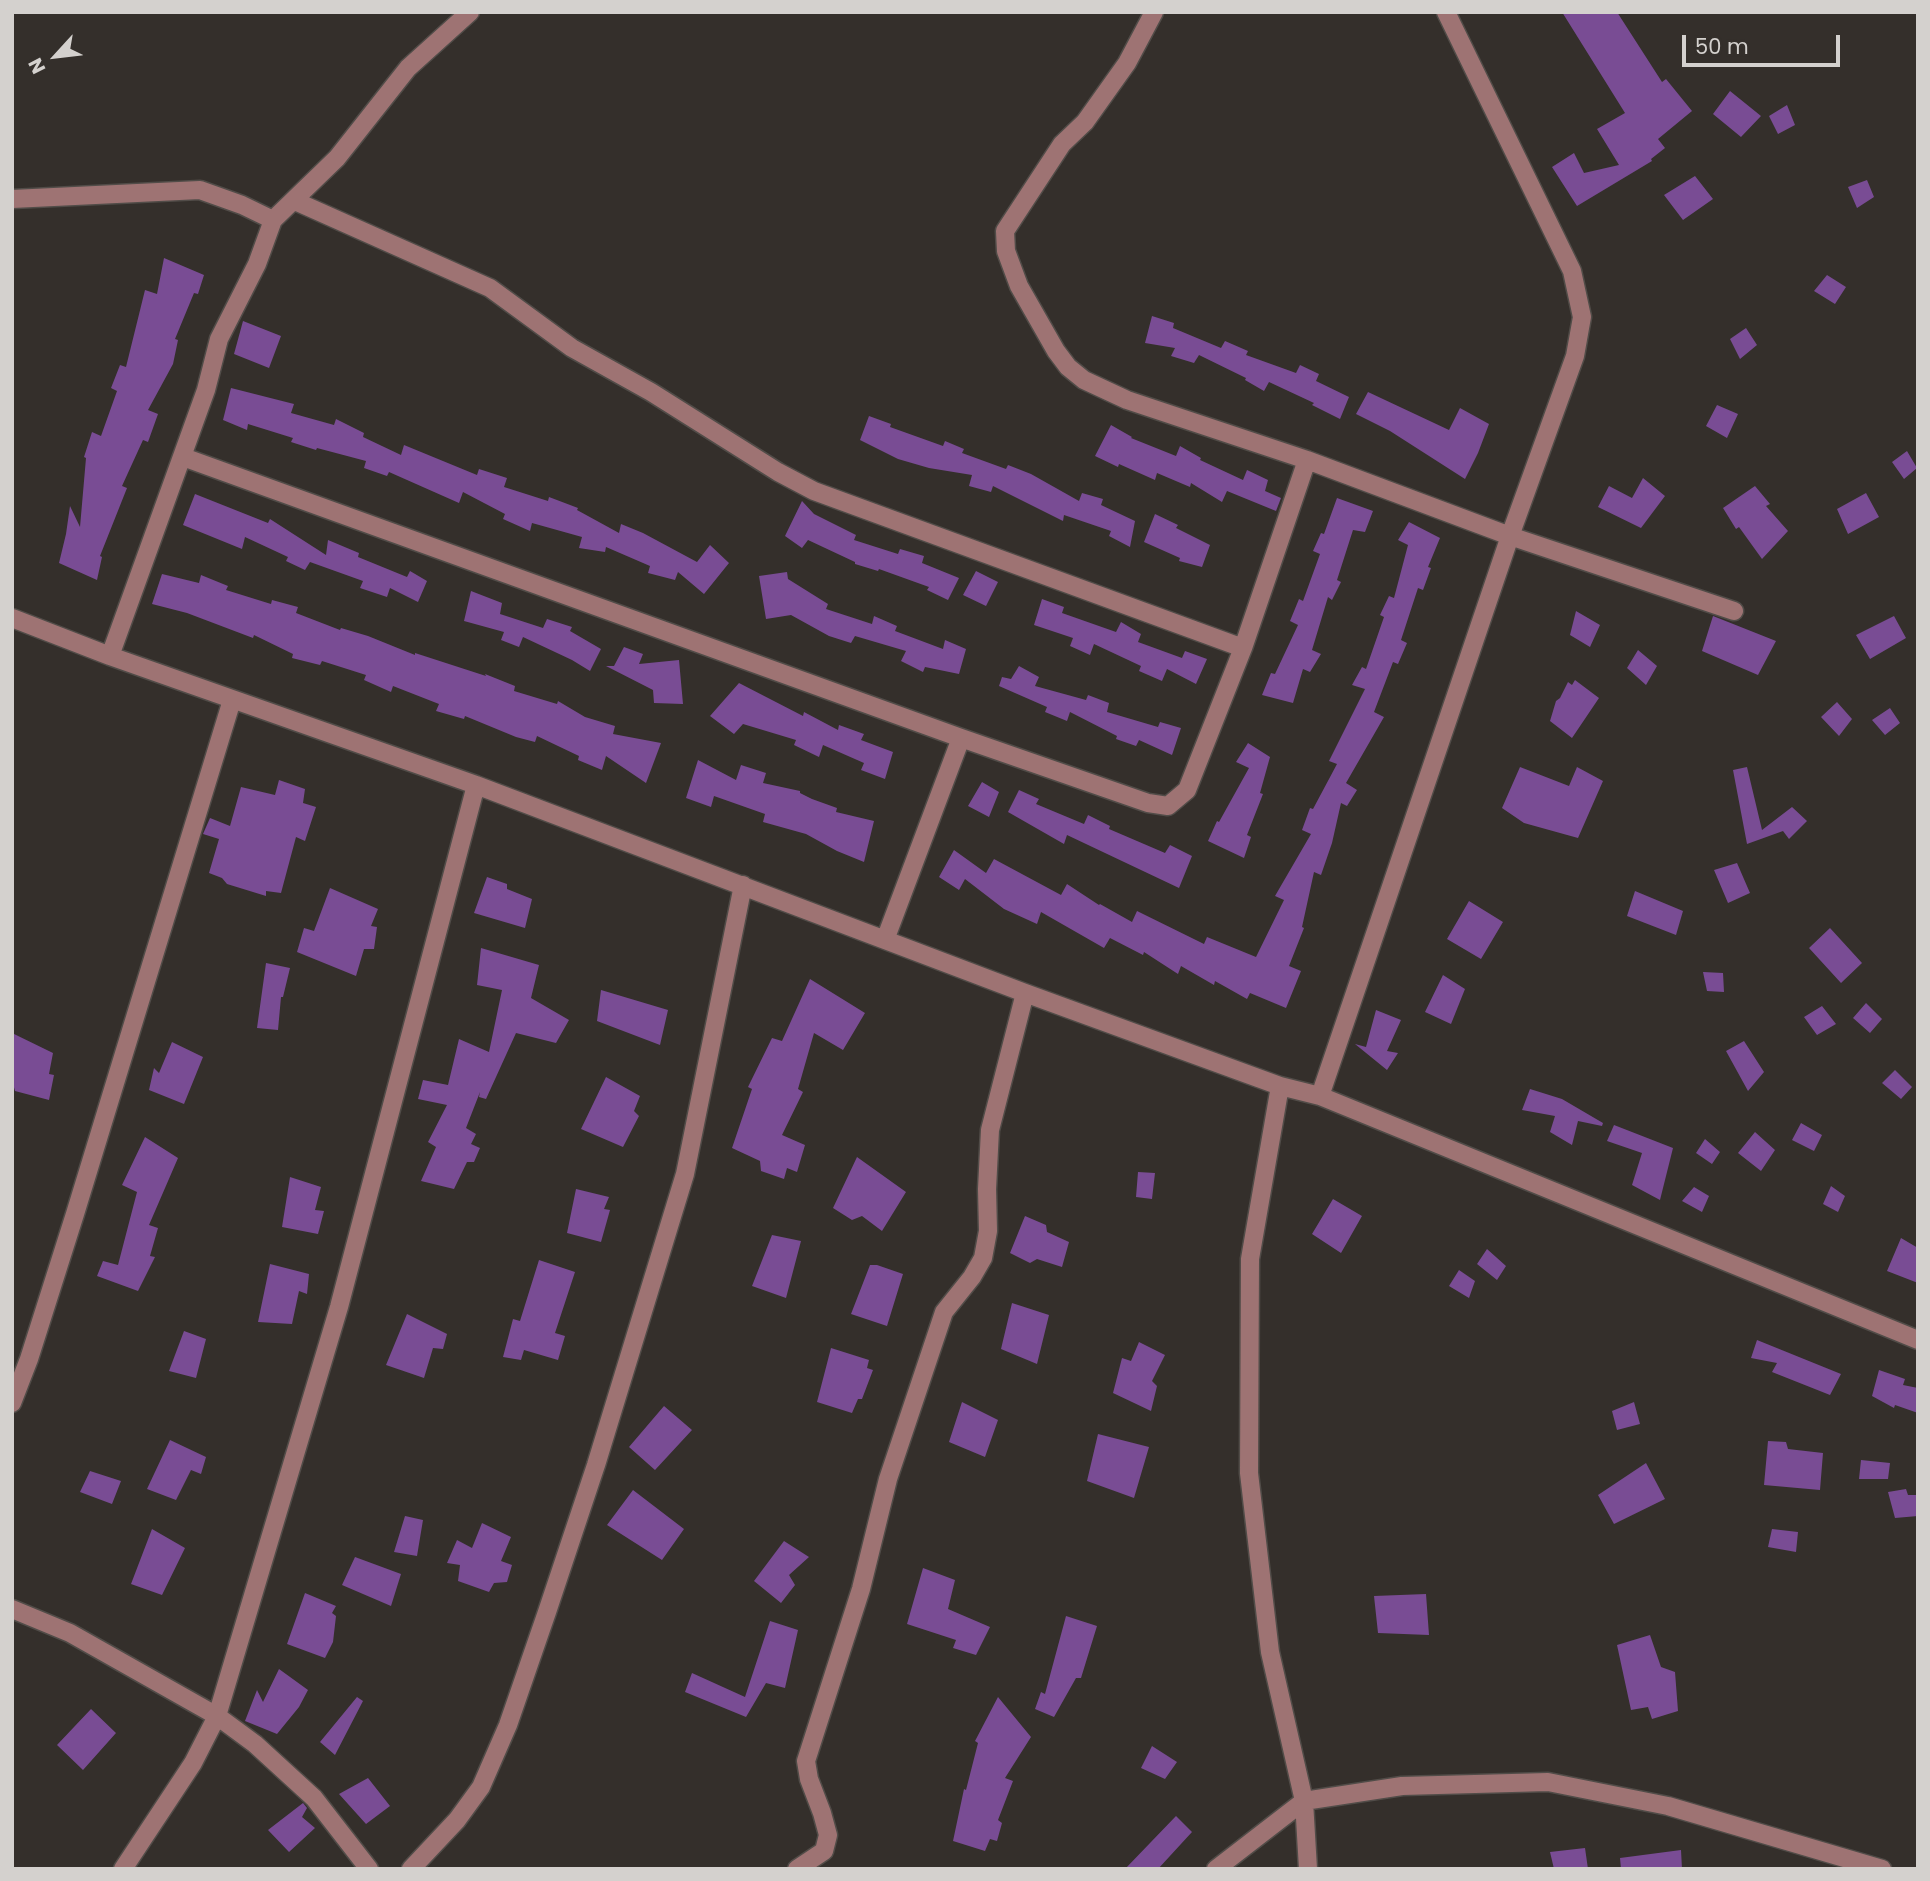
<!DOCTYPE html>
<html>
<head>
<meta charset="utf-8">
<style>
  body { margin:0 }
  #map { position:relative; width:1930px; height:1881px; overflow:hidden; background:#342f2b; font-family:Poppins,sans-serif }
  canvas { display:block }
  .frame { position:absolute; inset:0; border:14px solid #d4d1ce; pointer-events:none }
  .north { position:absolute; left:21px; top:21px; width:70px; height:70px; -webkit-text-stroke:5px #342f2b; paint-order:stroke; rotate:243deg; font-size:19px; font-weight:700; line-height:28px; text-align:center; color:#d4d1ce }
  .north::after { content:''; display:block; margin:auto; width:24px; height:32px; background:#d4d1ce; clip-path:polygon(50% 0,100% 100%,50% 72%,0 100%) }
  .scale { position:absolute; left:1682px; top:35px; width:158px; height:32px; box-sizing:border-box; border:4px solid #d4d1ce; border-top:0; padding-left:9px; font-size:21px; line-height:24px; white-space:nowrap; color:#d4d1ce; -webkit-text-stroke:5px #342f2b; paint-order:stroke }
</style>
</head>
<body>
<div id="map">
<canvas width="1930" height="1881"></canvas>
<div class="frame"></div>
<div class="north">N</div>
<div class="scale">50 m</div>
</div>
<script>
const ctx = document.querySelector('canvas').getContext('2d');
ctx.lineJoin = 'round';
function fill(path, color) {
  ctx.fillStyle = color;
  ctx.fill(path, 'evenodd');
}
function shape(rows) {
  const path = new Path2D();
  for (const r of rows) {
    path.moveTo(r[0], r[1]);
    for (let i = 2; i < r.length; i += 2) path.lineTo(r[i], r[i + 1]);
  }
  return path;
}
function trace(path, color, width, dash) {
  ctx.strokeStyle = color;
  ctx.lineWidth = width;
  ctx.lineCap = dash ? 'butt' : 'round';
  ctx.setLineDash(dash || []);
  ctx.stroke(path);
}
fill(shape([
  [1562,12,1617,12,1662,82,1666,79,1692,111,1658,139,1665,148,1651,159,1652,161,1577,206,1552,167,1574,153,1584,173,1619,165,1597,129,1625,113],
  [1730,91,1761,116,1741,137,1713,114],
  [1787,105,1795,125,1778,134,1769,116],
  [1695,176,1713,199,1683,220,1664,195],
  [1867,180,1874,197,1857,208,1848,187],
  [164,258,204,275,198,294,194,293,175,339,178,340,173,364,148,410,158,414,148,442,143,440,122,486,127,488,100,556,102,557,97,580,59,563,66,534,70,506,80,527,86,458,84,457,92,432,101,436,117,391,111,388,120,365,126,367,145,290,157,294],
  [1827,275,1846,287,1835,304,1814,291],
  [1152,316,1174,323,1173,328,1221,348,1225,341,1248,351,1246,355,1296,373,1300,365,1319,374,1316,381,1349,397,1340,419,1312,405,1314,403,1269,382,1264,391,1245,380,1246,378,1199,355,1194,363,1171,356,1175,348,1145,343],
  [243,321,281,336,269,368,234,354],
  [1746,328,1757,345,1740,359,1730,339],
  [231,388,294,404,291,413,334,425,336,419,364,433,363,437,401,455,404,445,477,475,479,469,507,478,504,487,548,501,549,497,578,508,577,510,619,533,621,524,643,533,697,562,710,545,729,563,704,594,678,572,675,580,648,573,650,566,606,547,605,552,579,548,582,537,532,523,530,531,503,519,505,514,463,492,459,503,389,472,387,476,364,468,366,461,317,448,316,450,291,442,293,438,248,424,247,430,223,420],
  [1368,392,1449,430,1460,408,1489,424,1478,453,1465,479,1390,431,1356,414],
  [1717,405,1738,414,1727,438,1706,426],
  [869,416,891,424,890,427,943,446,945,441,964,449,962,453,1006,469,1008,465,1031,474,1079,501,1082,493,1103,499,1101,505,1135,521,1130,547,1109,536,1111,531,1064,515,1063,521,993,486,991,492,969,486,972,475,929,468,898,459,860,440],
  [1111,425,1132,437,1131,438,1176,456,1180,446,1201,458,1200,460,1243,480,1247,470,1268,480,1265,491,1281,498,1276,511,1227,491,1222,502,1191,483,1190,487,1157,473,1155,480,1119,464,1118,467,1095,456],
  [1907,451,1917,468,1904,479,1892,462],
  [1643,478,1665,496,1641,528,1598,507,1609,486,1632,498],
  [1755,486,1770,504,1766,506,1788,531,1762,559,1739,527,1736,529,1723,508],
  [1866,493,1879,517,1848,534,1837,509],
  [195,494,268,523,270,519,326,555,328,540,359,553,358,557,407,577,410,571,427,581,418,602,390,588,387,597,360,588,363,581,310,562,305,570,286,561,288,557,245,537,242,549,183,525],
  [1337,498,1373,511,1365,532,1353,530,1337,580,1341,582,1332,600,1328,597,1312,650,1321,654,1310,672,1303,669,1293,703,1262,695,1271,673,1275,674,1298,625,1290,621,1299,599,1303,601,1320,554,1313,551,1321,533,1324,534],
  [802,501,814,514,856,535,854,540,898,554,900,549,924,556,922,563,959,578,948,600,927,590,929,587,879,569,878,571,855,564,855,562,808,540,802,548,785,536],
  [1155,514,1178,525,1176,528,1210,545,1202,567,1179,561,1180,558,1144,542],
  [1409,522,1440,538,1428,567,1431,568,1423,590,1418,588,1401,640,1407,643,1398,664,1393,662,1374,712,1384,717,1346,783,1357,790,1347,806,1341,803,1332,843,1321,875,1314,872,1302,927,1304,928,1289,966,1301,971,1286,1008,1250,993,1247,999,1215,981,1214,985,1181,966,1178,974,1144,952,1143,955,1110,938,1104,948,1041,912,1037,924,1004,909,965,879,959,890,939,877,954,850,986,873,994,859,1061,895,1067,884,1099,905,1100,904,1132,922,1137,911,1204,944,1207,937,1256,957,1284,900,1275,896,1311,834,1302,830,1310,808,1313,809,1337,764,1329,761,1365,689,1352,685,1362,667,1366,669,1384,617,1380,615,1389,596,1394,598,1408,545,1398,540],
  [976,571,998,582,986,606,963,595],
  [787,572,788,579,828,604,826,609,872,624,874,616,897,626,895,631,943,649,945,640,966,649,959,674,925,667,923,672,901,661,906,651,855,636,851,643,829,636,791,615,766,619,759,576],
  [162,574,199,583,201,575,228,586,226,590,271,604,272,600,298,607,296,613,340,630,341,628,368,636,415,655,415,653,486,676,485,674,515,686,514,691,557,704,558,701,585,717,615,726,613,734,661,743,646,783,606,756,602,770,578,760,579,756,537,736,535,742,516,737,465,716,464,719,436,711,439,704,393,686,391,692,364,680,366,675,322,661,320,665,292,658,293,654,254,635,253,638,187,613,152,604],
  [471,591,502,603,500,614,543,628,547,619,572,627,570,631,601,649,590,671,572,660,523,637,519,647,501,640,504,632,464,621],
  [1042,599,1064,607,1062,613,1116,632,1121,622,1141,634,1138,642,1182,658,1185,651,1207,659,1196,684,1167,669,1162,681,1139,671,1141,666,1094,644,1090,655,1070,646,1073,638,1034,625],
  [1576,611,1600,625,1590,647,1570,635],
  [1713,616,1776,641,1758,675,1702,651],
  [1894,616,1906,638,1870,659,1856,635],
  [624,647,643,654,639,664,679,660,683,704,654,703,653,690,606,666,614,666],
  [1638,650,1657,666,1646,685,1627,668],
  [1019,666,1039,677,1035,686,1086,700,1088,695,1109,703,1107,712,1158,727,1160,722,1181,728,1172,755,1139,740,1136,746,1116,739,1117,736,1070,712,1067,721,1045,712,1047,707,999,686,1002,677,1011,679],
  [1575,680,1599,698,1572,738,1550,721,1556,701,1560,698,1568,682,1572,685],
  [739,683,803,716,804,712,838,730,839,725,864,734,861,740,893,752,885,779,861,770,864,763,823,745,819,757,794,745,796,740,743,724,734,734,710,716],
  [1837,702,1852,719,1839,736,1821,717],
  [1890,708,1900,723,1885,735,1872,720],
  [1248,743,1270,757,1260,793,1263,794,1247,835,1251,837,1244,858,1208,841,1217,821,1219,822,1249,768,1236,762],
  [698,760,736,780,741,765,766,773,763,783,800,791,800,793,812,799,837,808,836,812,874,821,864,862,837,851,806,834,763,822,765,814,714,796,711,807,686,798],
  [1520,767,1569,786,1577,767,1603,781,1578,838,1524,823,1502,808],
  [1747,767,1762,830,1792,807,1807,821,1789,839,1783,831,1747,844,1733,770],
  [279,780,305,789,303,803,316,807,305,841,296,837,281,893,266,891,266,896,227,884,222,878,209,873,219,839,203,834,210,818,230,826,241,787,275,795],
  [982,782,999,792,989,817,968,806],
  [1019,790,1039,799,1036,804,1084,824,1088,815,1110,826,1109,829,1165,853,1170,845,1192,856,1179,888,1067,835,1064,844,1008,812],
  [1737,863,1750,893,1728,903,1714,870],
  [487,877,507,884,507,889,532,899,525,928,474,913],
  [330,888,378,909,371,926,377,927,374,949,364,949,356,976,297,952,304,928,314,931],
  [1635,891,1683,911,1676,935,1627,916],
  [1469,901,1503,922,1481,959,1447,939],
  [1830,928,1862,963,1841,983,1809,948],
  [481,948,539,965,531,998,569,1020,556,1043,516,1033,486,1099,479,1097,480,1092,466,1128,476,1134,471,1144,480,1148,474,1162,467,1162,454,1189,421,1181,436,1147,428,1142,447,1105,418,1099,423,1080,448,1085,459,1039,489,1052,502,990,477,985],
  [266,963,290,968,283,997,281,997,278,1030,257,1028],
  [1703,972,1723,973,1724,992,1707,991],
  [1443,975,1465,989,1451,1024,1425,1012],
  [810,979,865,1013,843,1050,814,1033,798,1089,803,1092,782,1135,805,1145,797,1172,787,1168,784,1179,761,1171,760,1161,732,1148,752,1089,748,1087,772,1038,782,1041],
  [601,990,668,1010,660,1045,597,1021],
  [1866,1003,1882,1019,1870,1033,1853,1018],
  [1822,1006,1836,1024,1817,1035,1804,1017],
  [1376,1010,1401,1020,1387,1051,1398,1053,1387,1070,1355,1044,1366,1047],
  [12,1033,53,1053,49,1074,54,1075,49,1100,15,1091,12,1080],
  [1744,1041,1764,1072,1748,1091,1726,1051],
  [172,1042,203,1057,184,1104,149,1090,154,1068,159,1073],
  [1895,1070,1912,1087,1901,1099,1882,1083],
  [606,1077,640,1096,634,1111,639,1116,623,1147,581,1129],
  [1530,1089,1562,1099,1603,1123,1602,1126,1578,1121,1572,1145,1550,1132,1555,1116,1522,1110],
  [1801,1123,1822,1135,1814,1151,1792,1140],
  [1614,1125,1673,1148,1660,1200,1632,1185,1642,1153,1607,1141],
  [1755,1132,1775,1150,1761,1171,1738,1153],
  [145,1137,178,1158,149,1225,158,1228,150,1256,155,1257,138,1291,97,1276,103,1261,118,1265,137,1192,122,1185],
  [1705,1139,1720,1152,1712,1164,1696,1153],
  [857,1157,906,1192,882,1231,862,1216,852,1220,833,1208],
  [1138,1172,1155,1173,1152,1199,1136,1197],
  [290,1177,321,1187,315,1210,324,1211,318,1234,282,1227],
  [1831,1186,1845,1196,1838,1212,1823,1204],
  [1694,1187,1709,1196,1702,1212,1682,1201],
  [576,1189,609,1197,604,1209,610,1210,601,1242,567,1233],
  [1333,1199,1362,1216,1341,1253,1312,1234],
  [1025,1216,1046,1225,1047,1232,1069,1242,1062,1267,1037,1259,1030,1263,1010,1253],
  [772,1235,801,1241,786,1298,752,1286],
  [1901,1238,1918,1248,1918,1283,1887,1271],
  [1487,1249,1506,1266,1497,1280,1477,1264],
  [539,1260,575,1272,555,1333,565,1336,558,1360,524,1350,521,1360,503,1357,513,1319,520,1321],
  [270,1264,309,1274,307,1294,299,1291,292,1324,258,1322],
  [870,1265,877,1265,903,1274,887,1326,851,1314],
  [1459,1270,1475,1281,1469,1298,1449,1286],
  [1012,1303,1049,1315,1037,1364,1001,1349],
  [407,1314,447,1334,443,1349,433,1348,424,1378,386,1365],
  [184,1331,206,1339,196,1378,169,1371],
  [1757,1340,1841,1374,1830,1395,1772,1372,1777,1363,1751,1358],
  [1139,1342,1165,1355,1152,1381,1157,1386,1151,1411,1113,1393,1122,1358,1131,1361],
  [831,1348,869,1360,867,1368,873,1370,862,1399,858,1399,852,1413,817,1402],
  [1879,1370,1905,1379,1903,1385,1918,1388,1918,1413,1895,1405,1894,1408,1872,1396],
  [962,1402,998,1420,985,1457,949,1442],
  [1634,1402,1640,1424,1617,1430,1612,1411],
  [664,1406,692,1430,655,1470,629,1447],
  [1098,1434,1149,1447,1134,1498,1087,1481],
  [170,1440,206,1457,201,1474,191,1470,176,1500,147,1489],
  [1768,1441,1786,1442,1788,1449,1823,1453,1820,1490,1764,1485],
  [1861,1460,1890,1463,1888,1479,1859,1479],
  [1646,1463,1665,1499,1614,1524,1598,1495],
  [90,1471,121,1481,112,1504,80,1492],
  [1906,1489,1908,1495,1918,1495,1918,1516,1895,1518,1888,1492],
  [633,1490,684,1529,662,1560,607,1525],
  [405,1516,423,1520,417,1556,394,1552],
  [482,1523,511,1537,501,1561,512,1565,507,1582,494,1583,489,1592,458,1581,460,1565,447,1563,457,1540,472,1548],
  [152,1529,185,1548,162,1595,131,1584],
  [1772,1529,1798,1532,1796,1552,1768,1547],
  [784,1541,809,1557,789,1575,795,1585,781,1603,754,1581],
  [355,1557,401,1574,391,1606,342,1585],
  [923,1568,955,1580,948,1609,990,1627,976,1655,953,1648,956,1640,907,1624],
  [305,1593,336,1606,332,1613,336,1616,333,1642,325,1658,287,1644],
  [1426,1594,1429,1635,1378,1633,1374,1596],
  [1066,1616,1097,1626,1081,1678,1076,1678,1054,1717,1035,1709,1041,1692,1045,1694],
  [770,1621,798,1630,785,1688,766,1683,746,1717,685,1692,692,1673,745,1697],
  [1650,1635,1661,1667,1675,1672,1678,1711,1652,1719,1648,1707,1631,1710,1617,1645],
  [279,1669,308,1690,299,1707,277,1734,245,1721,257,1690,263,1702],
  [357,1697,363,1701,335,1755,320,1742],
  [998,1697,1031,1737,1005,1778,1013,1781,998,1820,1002,1823,997,1841,990,1839,985,1851,953,1841,964,1789,966,1790,978,1743,975,1741],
  [91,1709,116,1733,83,1770,57,1745],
  [1152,1746,1177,1762,1165,1779,1141,1768],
  [368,1778,390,1806,366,1824,339,1794],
  [303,1803,307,1808,302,1817,315,1828,289,1852,268,1830],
  [1176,1816,1192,1832,1158,1869,1125,1869],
  [1585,1848,1588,1869,1554,1869,1550,1852],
  [1681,1850,1682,1869,1621,1869,1620,1858]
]), '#794c94');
const minor = shape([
  [1154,12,1127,63,1085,122,1062,144,1005,231,1006,251,1019,286,1056,351,1068,367,1084,380,1127,400,1307,460,1510,536,1734,611],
  [12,199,200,190,242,205,273,220],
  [295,201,490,288,572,348,651,392,778,472,814,491,1243,648],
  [183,457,961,738,1148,803,1168,806,1187,790,1243,648,1307,460],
  [12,618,110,656,476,785,1025,993,1280,1086,1320,1096,1918,1340],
  [110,656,206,390,219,339,257,264,273,220,337,158,408,68,470,12],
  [885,940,961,738],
  [1280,1086,1250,1259,1249,1473,1270,1652,1304,1801,1308,1869],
  [1320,1096,1510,536,1575,356,1582,317,1572,271,1446,12],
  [12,1403,29,1359,75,1214,232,700],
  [12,1609,70,1633,217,1716,255,1744,314,1798,369,1869],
  [123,1869,193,1763,217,1716,339,1307,476,785],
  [411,1869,457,1820,481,1787,508,1725,547,1612,596,1465,685,1174,743,885],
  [797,1869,824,1851,828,1835,822,1813,809,1779,806,1761,861,1589,888,1479,944,1312,972,1277,983,1258,988,1231,987,1189,990,1130,1025,993],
  [1216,1869,1304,1801,1402,1786,1548,1782,1668,1806,1882,1869]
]);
trace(minor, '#514c48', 21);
trace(minor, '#9e7373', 18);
</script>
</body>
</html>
